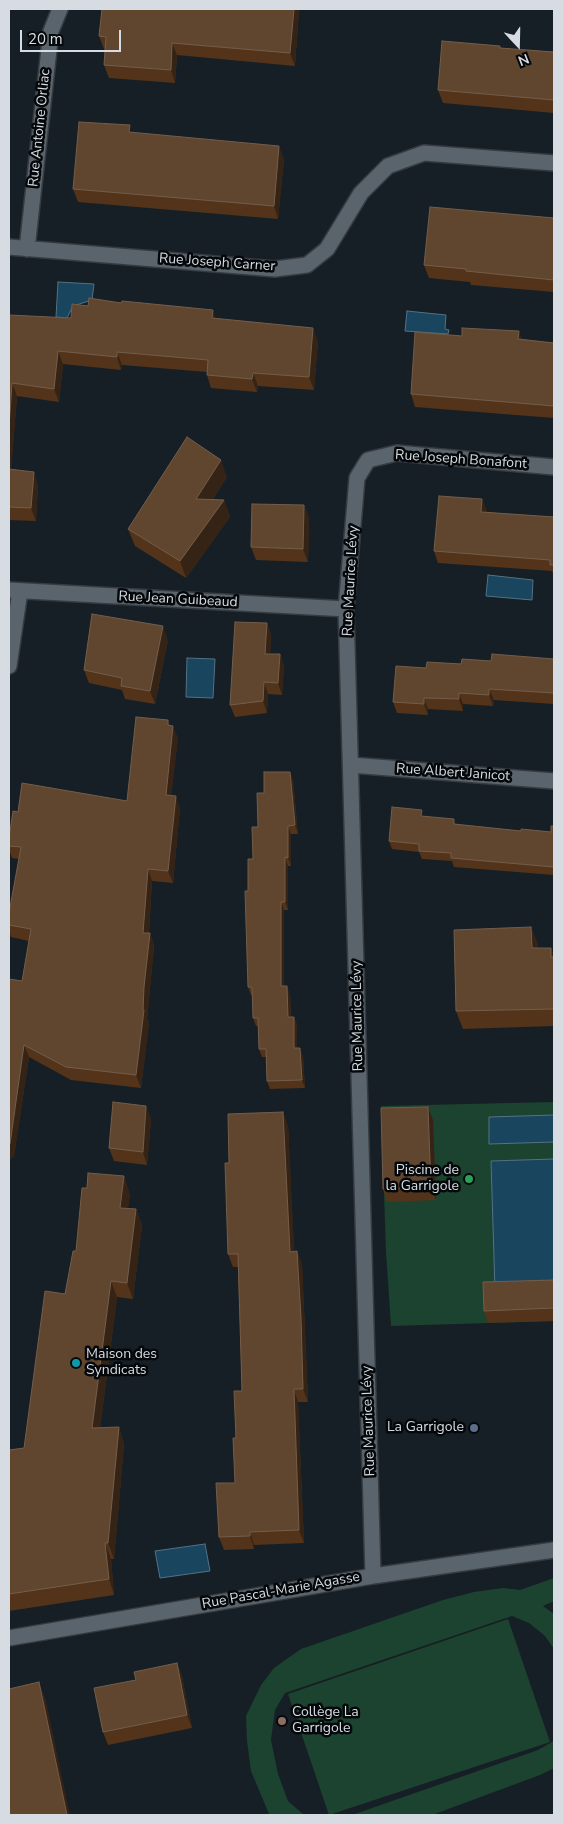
<!DOCTYPE html>
<html>
<head>
<meta charset="utf-8">
<style>
  body { margin:0 }
  #map { position:relative; width:563px; height:1824px; overflow:hidden; background:#161f25; font-family:"Nunito Sans",sans-serif }
  canvas { display:block }
  .frame { position:absolute; inset:0; border:10px solid #d6dce1; pointer-events:none }
  .north { position:absolute; left:493px; top:20px; width:50px; height:50px; -webkit-text-stroke:4px #05080b; paint-order:stroke; rotate:159deg; font-size:14px; font-weight:700; line-height:20px; text-align:center; color:#d6dce1 }
  .north::after { content:''; display:block; margin:auto; width:18px; height:22px; background:#d6dce1; clip-path:polygon(50% 0,100% 100%,50% 72%,0 100%) }
  .scale { position:absolute; left:20px; top:30px; width:101px; height:22px; box-sizing:border-box; border:2px solid #d6dce1; border-top:0; padding-left:6px; font-size:15px; line-height:18px; white-space:nowrap; color:#d6dce1; -webkit-text-stroke:4px #05080b; paint-order:stroke }
</style>
</head>
<body>
<div id="map">
<canvas width="563" height="1824"></canvas>
<div class="frame"></div>
<div class="north">N</div>
<div class="scale">20 m</div>
</div>
<script>
const ctx = document.querySelector('canvas').getContext('2d');
ctx.lineJoin = 'round';
function fill(path, color) {
  ctx.fillStyle = color;
  ctx.fill(path, 'evenodd');
}
function shape(rows) {
  const path = new Path2D();
  for (const r of rows) {
    path.moveTo(r[0], r[1]);
    for (let i = 2; i < r.length; i += 2) path.lineTo(r[i], r[i + 1]);
  }
  return path;
}
function trace(path, color, width, dash) {
  ctx.strokeStyle = color;
  ctx.lineWidth = width;
  ctx.lineCap = dash ? 'butt' : 'round';
  ctx.setLineDash(dash || []);
  ctx.stroke(path);
}
function drawText(font, color, halo, rows, align = 'center') {
  ctx.font = font + ' "Nunito Sans",sans-serif';
  ctx.lineWidth = 5;
  ctx.setLineDash([]);
  ctx.textBaseline = 'middle';
  ctx.strokeStyle = halo;
  ctx.fillStyle = color;
  for (const [text, x, y, turn = 0] of rows) {
    ctx.save();
    ctx.translate(x, y);
    ctx.rotate((+turn || 0) * Math.PI / 180);
    ctx.textAlign = isNaN(turn) ? turn : align;
    if (halo) ctx.strokeText(text, 0, 0);
    ctx.fillText(text, 0, 0);
    ctx.restore();
  }
}
fill(shape([
  [554,1102,554,1321,391,1326,386,1252,381,1106],
  [554,1578,554,1601,543,1606,554,1614,554,1649,545,1636,529,1623,512,1616,285,1693,275,1710,271,1740,278,1774,288,1801,304,1815,269,1814,251,1771,247,1741,246,1716,261,1685,274,1668,301,1649,443,1600,474,1592,503,1588,520,1590],
  [508,1619,550,1742,329,1815,288,1694],
  [554,1739,554,1768,540,1775,432,1815,352,1815,538,1750,552,1742]
]), '#1c432f');
const water = shape([
  [58,282,94,284,92,300,73,306,67,318,56,317,58,282],
  [407,311,446,315,445,329,449,330,448,334,405,331,407,311],
  [488,575,533,580,532,600,486,596,488,575],
  [187,658,215,659,213,698,186,697,187,658],
  [554,1115,554,1142,489,1144,489,1117,554,1115],
  [554,1159,554,1288,495,1290,491,1161,554,1159],
  [205,1544,210,1571,160,1578,155,1551,205,1544]
]);
fill(water, '#19455f');
trace(water, '#527286', 1);
const street = shape([
  [9,247,275,269,307,265,327,249,361,193,388,166,424,153,554,163],
  [27,249,51,31,60,9],
  [9,590,346,609],
  [9,666,20,591],
  [351,765,554,781],
  [373,1576,346,609,357,478,368,460,397,453,554,467],
  [9,1638,373,1576,554,1550]
]);
trace(street, '#363b41', 18);
trace(street, '#5a646c', 15);
fill(shape([
  [102,9,299,9,295,66,177,55,175,83,109,78,104,65,105,49,104,49,99,36],
  [501,48,554,52,554,113,443,103,438,90],
  [284,159,278,219,78,202,73,189],
  [554,218,554,292,471,285,470,282,429,278,424,265],
  [9,315,71,318,216,319,318,341,314,390,258,386,257,392,211,388,207,375,207,372,122,365,121,370,63,364,59,402,17,396,11,469,38,485,36,521,9,520],
  [462,336,522,339,554,343,554,418,415,407,411,394],
  [227,477,213,499,224,500,230,517,186,578,135,546,128,529],
  [304,505,309,518,308,562,256,560,251,547],
  [487,510,486,512,554,517,554,576,552,571,438,563,434,551],
  [267,623,271,635,270,654,280,654,284,666,282,695,268,694,267,713,235,717,230,705],
  [168,640,155,704,125,699,122,690,89,683,84,670],
  [554,659,554,704,494,700,493,706,463,704,463,711,428,709,428,715,397,713,393,702,426,668,491,661],
  [170,725,178,738,171,795,180,808,173,883,152,881,149,933,150,933,154,946,149,999,147,1019,149,1022,141,1088,71,1080,29,1057,14,1156,9,1160,9,979,22,981,29,941,11,937,9,931,9,913,19,859,12,858,9,849,9,838,18,812,127,801],
  [290,772,293,780,298,834,291,834,291,866,288,866,288,910,284,910,284,986,290,994,291,1017,294,1017,297,1025,297,1048,303,1056,305,1088,270,1089,267,1081,266,1057,262,1057,259,1049,258,1026,256,1026,253,1018,253,995,251,995,248,987,248,891,253,859,264,793],
  [424,817,456,824,521,831,551,832,554,826,554,875,454,867,452,861,422,859,419,852,392,849,389,841],
  [531,927,538,945,538,948,551,948,554,957,554,1026,463,1029,456,1011],
  [146,1106,151,1119,147,1165,114,1161,109,1148],
  [428,1107,433,1120,436,1200,387,1202,383,1189],
  [288,1125,294,1252,297,1251,302,1264,305,1331,308,1402,298,1402,304,1543,254,1545,254,1549,224,1550,219,1537,235,1483,236,1438,242,1391,238,1267,233,1267,228,1254,229,1163],
  [130,1193,128,1208,136,1209,142,1225,133,1299,117,1297,100,1428,119,1427,124,1444,114,1559,111,1559,114,1595,9,1611,9,1450,24,1448,76,1251],
  [554,1280,554,1321,488,1323,484,1311],
  [177,1663,182,1676,192,1728,108,1745,103,1732,136,1680]
]), '#53341a');
fill(shape([
  [294,9,299,9,295,66,290,53],
  [172,43,177,55,175,83,171,70],
  [279,146,284,159,278,219,274,206],
  [213,310,217,322,212,318],
  [313,328,318,341,314,390,309,377],
  [519,331,524,344,518,339],
  [58,351,63,364,59,402,54,389],
  [117,352,122,365,121,370,117,357],
  [253,373,258,386,257,392,252,379],
  [12,383,17,396,10,482,9,478,9,427],
  [221,460,227,477,202,516,196,499],
  [34,472,38,485,36,521,31,508],
  [482,499,487,510,485,523,481,512],
  [224,500,230,517,186,578,180,561],
  [304,505,309,518,308,562,303,549],
  [267,623,271,635,269,665,265,654],
  [163,626,168,640,155,704,150,691],
  [280,654,284,666,282,695,278,683],
  [264,682,268,694,267,713,263,701],
  [489,689,494,700,493,706,489,695],
  [459,693,463,704,463,711,459,699],
  [424,698,428,709,428,715,424,704],
  [168,720,173,733,173,726,178,738,170,807,166,795],
  [290,772,293,780,298,834,295,825],
  [176,796,180,808,173,883,168,871],
  [288,826,291,834,291,866,288,858],
  [285,857,288,866,288,910,285,902],
  [148,869,152,881,148,945,143,933],
  [281,902,284,910,284,994,281,986],
  [531,927,538,945,538,966,532,948],
  [150,933,154,946,149,999,147,1019,149,1022,141,1088,136,1075,144,987],
  [551,948,554,957,551,957],
  [287,986,290,994,291,1025,288,1017],
  [294,1017,297,1025,297,1057,294,1048],
  [24,1045,29,1057,14,1156,9,1160,9,1144],
  [300,1048,303,1056,305,1088,302,1080],
  [146,1106,151,1119,147,1165,143,1152],
  [428,1107,433,1120,436,1200,431,1187],
  [283,1112,288,1125,295,1265,290,1252],
  [124,1176,130,1193,126,1224,120,1208],
  [136,1209,142,1225,133,1299,127,1283],
  [297,1251,302,1264,308,1402,303,1389],
  [111,1281,117,1297,98,1444,92,1428],
  [294,1389,298,1402,304,1543,299,1530],
  [119,1427,124,1444,114,1559,108,1543],
  [250,1532,254,1545,254,1549,250,1536],
  [105,1543,111,1559,114,1595,109,1579],
  [177,1663,182,1676,192,1728,187,1715],
  [39,1682,46,1701,70,1815,67,1815]
]), '#352415');
const building = shape([
  [102,9,294,9,290,53,172,43,171,70,104,65,106,37,99,36,102,9],
  [442,41,500,46,500,48,554,52,554,100,438,90,442,41],
  [79,122,130,125,129,132,279,146,274,206,73,189,79,122],
  [430,207,554,218,554,280,466,271,466,269,424,265,430,207],
  [89,298,121,303,122,301,213,310,212,318,313,328,309,377,253,373,252,379,207,375,208,360,117,352,117,357,58,351,54,389,12,383,9,427,9,315,71,318,72,304,88,306,89,298],
  [462,328,519,331,518,339,554,343,554,406,411,394,415,332,462,336,462,328],
  [187,437,221,460,196,499,224,500,180,561,128,529,187,437],
  [9,469,34,472,31,508,9,507,9,469],
  [439,496,482,499,481,512,554,517,554,565,550,565,550,560,434,551,439,496],
  [252,504,304,505,303,549,251,547,252,504],
  [92,614,163,626,150,691,121,686,122,678,84,670,92,614],
  [235,622,267,623,265,654,280,654,278,683,264,682,263,701,230,705,235,622],
  [492,654,554,659,554,693,489,689,489,695,459,693,459,699,424,698,424,704,393,702,396,666,426,668,427,662,461,664,462,659,491,661,492,654],
  [136,717,168,720,168,725,173,726,166,795,176,796,168,871,148,869,143,933,150,933,144,987,143,1010,144,1010,136,1075,66,1067,24,1045,10,1144,9,1144,9,979,22,981,31,929,9,925,9,913,21,847,9,846,9,838,13,811,18,812,22,783,127,801,136,717],
  [264,772,290,772,295,825,288,826,288,858,285,857,285,902,281,902,281,986,287,986,288,1017,294,1017,294,1048,300,1048,302,1080,267,1081,266,1049,259,1049,258,1018,253,1018,252,987,248,987,245,891,248,891,248,859,253,859,252,827,258,827,257,793,264,793,264,772],
  [392,807,422,810,421,816,454,819,454,824,521,831,521,829,551,832,551,826,554,826,554,867,451,858,451,853,419,851,419,844,389,841,392,807],
  [531,927,532,948,551,948,551,957,554,957,554,1009,456,1011,454,930,531,927],
  [113,1102,146,1106,143,1152,109,1148,113,1102],
  [428,1107,431,1187,383,1189,381,1108,428,1107],
  [283,1112,290,1252,297,1251,301,1318,303,1389,294,1389,299,1530,250,1532,250,1536,219,1537,216,1483,235,1483,233,1438,236,1438,234,1391,242,1391,238,1254,228,1254,225,1163,229,1163,228,1114,283,1112],
  [88,1173,124,1176,120,1208,136,1209,127,1283,111,1281,92,1428,119,1427,108,1543,105,1543,109,1579,9,1594,9,1450,24,1448,45,1291,65,1294,73,1251,76,1251,82,1188,87,1188,88,1173],
  [554,1280,554,1308,484,1311,483,1282,554,1280],
  [177,1663,187,1715,103,1732,94,1688,136,1680,134,1672,177,1663],
  [39,1682,67,1815,9,1815,9,1689,39,1682]
]);
fill(building, '#61462f');
trace(building, '#735d4b', 1);
for (const [x, y, r, color] of [
  [469,1179,5,"#2e9e5b"],
  [76,1363,5,"#0f9aa8"],
  [474,1428,5,"#5c6f8a"],
  [282,1721,5,"#8d6e63"]
]) {
  const dot = new Path2D();
  dot.arc(x, y, r, 0, 2 * Math.PI);
  ctx.fillStyle = color;
  ctx.fill(dot);
  trace(dot, '#05080b', 2);
}
drawText('14px', '#d6dce1', '#05080b', [
  ["Rue Antoine Orliac",40,128,-84],
  ["Rue Joseph Carner",217,263,4],
  ["Rue Joseph Bonafont",461,460,4],
  ["Rue Maurice Lévy",351,581,-87],
  ["Rue Jean Guibeaud",178,600,3],
  ["Rue Albert Janicot",453,773,4],
  ["Rue Maurice Lévy",358,1016,-91],
  ["Rue Maurice Lévy",369,1421,-92],
  ["Rue Pascal-Marie Agasse",281,1591,-10]
]);
drawText('14px', '#d6dce1', '#05080b', [
  ["Piscine de",459,1171],
  ["la Garrigole",459,1187],
  ["Maison des",86,1355,"left"],
  ["Syndicats",86,1371,"left"],
  ["La Garrigole",464,1428],
  ["Collège La",292,1713,"left"],
  ["Garrigole",292,1729,"left"]
], 'right');
</script>
</body>
</html>
